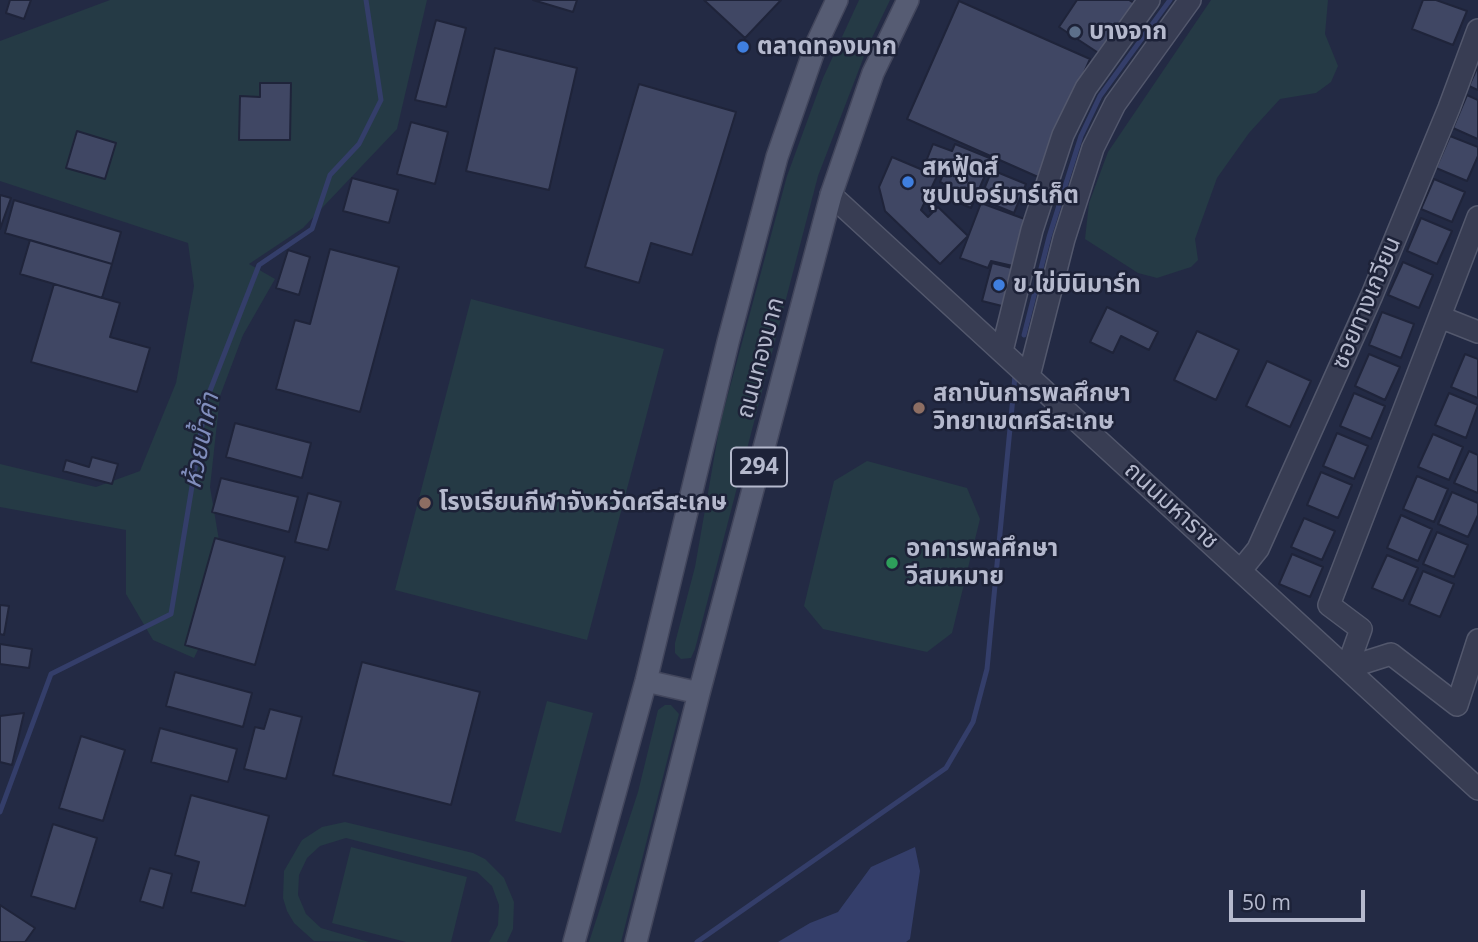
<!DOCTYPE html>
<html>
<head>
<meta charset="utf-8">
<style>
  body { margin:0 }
  #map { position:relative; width:1478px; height:942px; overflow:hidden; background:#232a44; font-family:"Open Sans",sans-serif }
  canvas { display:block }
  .scale { position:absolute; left:1229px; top:890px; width:136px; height:32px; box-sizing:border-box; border:4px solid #b5b9cd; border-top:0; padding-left:9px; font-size:21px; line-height:24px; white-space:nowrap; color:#b5b9cd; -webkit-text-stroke:5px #1d2238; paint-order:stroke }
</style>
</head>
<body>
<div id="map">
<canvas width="1478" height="942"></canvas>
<div class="scale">50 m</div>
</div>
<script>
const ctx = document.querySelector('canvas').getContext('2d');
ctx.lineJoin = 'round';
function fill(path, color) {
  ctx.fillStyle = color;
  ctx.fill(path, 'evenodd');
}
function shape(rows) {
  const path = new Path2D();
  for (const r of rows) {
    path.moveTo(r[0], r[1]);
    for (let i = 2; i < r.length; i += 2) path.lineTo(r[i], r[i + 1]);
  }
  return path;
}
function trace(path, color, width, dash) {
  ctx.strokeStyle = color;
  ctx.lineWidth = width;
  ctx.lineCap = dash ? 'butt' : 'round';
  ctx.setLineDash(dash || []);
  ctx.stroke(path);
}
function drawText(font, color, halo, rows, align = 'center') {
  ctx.font = font + ' "Open Sans","Noto Sans Thai",sans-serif';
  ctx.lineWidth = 5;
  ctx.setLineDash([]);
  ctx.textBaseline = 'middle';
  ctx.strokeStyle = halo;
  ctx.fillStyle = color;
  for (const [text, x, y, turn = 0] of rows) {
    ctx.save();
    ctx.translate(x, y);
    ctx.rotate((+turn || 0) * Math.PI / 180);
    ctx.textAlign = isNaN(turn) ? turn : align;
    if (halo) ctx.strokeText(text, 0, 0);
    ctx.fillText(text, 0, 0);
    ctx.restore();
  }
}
fill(shape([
  [110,0,427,0,397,129,303,228,249,264,275,279,243,335,220,396,210,487,227,588,194,658,153,640,126,594,126,530,0,507,0,464,96,487,140,471,176,383,194,286,188,243,0,181,0,41],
  [859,0,890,0,868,46,818,176,695,649,691,658,681,659,675,653,675,643,695,567,720,424,787,176,823,78],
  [1211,0,1328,0,1325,34,1338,66,1331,82,1316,93,1280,99,1249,133,1217,178,1195,239,1198,260,1191,267,1157,278,1138,273,1085,239,1089,203,1108,152],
  [471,299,664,349,587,640,395,590],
  [867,461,967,488,980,519,952,633,927,652,823,629,804,606,834,481],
  [547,701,593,713,561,833,515,821],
  [665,705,671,705,679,714,621,942,589,942,638,792,658,710],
  [345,822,473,853,485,859,504,878,514,902,513,929,507,942,489,942,498,925,499,905,492,886,477,872,346,838,320,846,307,858,299,875,298,895,306,914,321,928,369,942,314,941,294,923,287,911,283,898,284,871,302,840,322,827],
  [351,847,467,877,451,942,406,942,332,923]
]), '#253a45');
fill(shape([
  [915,847,920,871,910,939,906,942,778,942,810,923,838,912,871,867]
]), '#343e6a');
trace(shape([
  [1024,335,1049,237,1081,136,1100,96,1170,0],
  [0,812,51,674,171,614,206,401,259,265,312,229,330,175,359,144,381,100,366,0],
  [697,942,946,768,973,722,987,669,1015,376]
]), '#343e6a', 5);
const building = shape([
  [10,0,31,0,24,19,6,13,10,0],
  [533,0,577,0,573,12,533,0],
  [704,0,781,0,745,38,704,0],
  [1077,0,1129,0,1134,3,1100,54,1059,27,1077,0],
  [1423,0,1436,0,1467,11,1453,45,1412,29,1423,0],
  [959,1,1090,59,1038,177,907,119,959,1],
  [436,20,466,28,446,107,415,100,436,20],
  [495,48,577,68,549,190,466,171,495,48],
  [1478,66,1478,90,1469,86,1478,66],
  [260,83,291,83,290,140,239,140,240,96,260,97,260,83],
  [639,84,736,112,692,255,651,243,639,283,585,267,639,84],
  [1467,95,1478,100,1478,139,1453,128,1467,95],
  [411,122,448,132,435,184,397,174,411,122],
  [77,131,116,143,105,179,66,168,77,131],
  [1450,136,1478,147,1478,156,1467,181,1436,168,1450,136],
  [933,144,952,151,955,144,992,159,971,208,944,196,948,186,940,182,944,172,925,164,933,144],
  [892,157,937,176,921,210,928,217,938,207,968,236,940,264,885,211,879,187,892,157],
  [992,170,1026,184,1014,213,980,199,992,170],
  [352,178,398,190,389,223,343,211,352,178],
  [1434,179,1465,192,1452,222,1421,209,1434,179],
  [0,195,11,198,0,229,0,195],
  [14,200,121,232,112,264,5,233,14,200],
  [981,203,1030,221,1013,266,991,261,988,268,960,258,981,203],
  [1421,218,1452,231,1437,264,1407,251,1421,218],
  [30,240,112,264,102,298,20,274,30,240],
  [330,249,399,267,360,412,276,389,295,320,310,324,330,249],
  [288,250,310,257,299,295,276,288,288,250],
  [1403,262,1433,275,1419,308,1388,295,1403,262],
  [992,263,1016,269,1006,307,982,301,992,263],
  [54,284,120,303,110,337,150,348,137,392,31,362,54,284],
  [1107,307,1158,332,1149,350,1121,336,1113,353,1090,342,1107,307],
  [1382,312,1414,324,1401,358,1369,345,1382,312],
  [1197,331,1239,350,1216,400,1174,380,1197,331],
  [1369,354,1400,367,1385,400,1355,386,1369,354],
  [1465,354,1478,359,1478,398,1451,387,1465,354],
  [1267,361,1311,381,1290,427,1246,406,1267,361],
  [1354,393,1385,406,1371,439,1340,426,1354,393],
  [1449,393,1478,405,1466,438,1435,425,1449,393],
  [235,423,311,443,302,478,226,457,235,423],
  [1337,433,1368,446,1354,479,1323,466,1337,433],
  [1433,434,1463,447,1449,480,1418,467,1433,434],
  [1469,451,1478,455,1478,493,1454,483,1469,451],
  [92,457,118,464,112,484,63,471,66,460,89,467,92,457],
  [1321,472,1352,485,1338,518,1307,505,1321,472],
  [1417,476,1448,489,1434,522,1403,509,1417,476],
  [221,478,298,497,289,532,212,512,221,478],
  [1452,492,1478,503,1478,515,1468,537,1438,524,1452,492],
  [308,493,341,502,328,550,295,542,308,493],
  [1401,515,1432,529,1418,561,1387,548,1401,515],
  [1304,518,1335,531,1322,560,1291,547,1304,518],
  [1437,532,1468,545,1454,577,1423,564,1437,532],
  [215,538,285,557,255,665,185,645,215,538],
  [1292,554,1323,567,1310,597,1279,584,1292,554],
  [1387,555,1418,568,1403,601,1372,588,1387,555],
  [1423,571,1454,584,1440,617,1409,604,1423,571],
  [0,605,9,606,4,635,0,634,0,605],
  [0,644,32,649,29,668,0,664,0,644],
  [362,662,480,692,451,805,333,775,362,662],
  [175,672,252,693,243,727,166,706,175,672],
  [270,709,302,717,286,779,244,769,255,727,264,729,270,709],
  [24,713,12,765,0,762,0,716,24,713],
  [160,728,237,749,228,782,151,762,160,728],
  [81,736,125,750,103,821,59,808,81,736],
  [191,795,269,816,245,906,191,892,199,862,175,855,191,795],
  [53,824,97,838,75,909,31,896,53,824],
  [150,868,172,874,163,908,140,901,150,868],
  [0,905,35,928,25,942,0,942,0,905]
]);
fill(building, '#404764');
trace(building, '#1f243a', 2);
const minor = shape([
  [831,195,1478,789],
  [1440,317,1478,332],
  [1002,351,1032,230,1063,135,1086,88,1149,0],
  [1029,376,1064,239,1093,148,1115,104,1190,0],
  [1241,570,1258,549,1372,295,1449,108,1478,30],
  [1347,668,1361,629,1329,605,1478,217],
  [1347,668,1391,654,1457,705,1478,640]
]);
const primary = shape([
  [646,681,699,693],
  [574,942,646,681,728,342,777,157,816,45,837,0],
  [636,942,699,693,831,195,873,73,908,0]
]);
trace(minor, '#53586d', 24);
trace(primary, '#42465c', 24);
trace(minor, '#383d53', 21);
trace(primary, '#565c73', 21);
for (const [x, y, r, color] of [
  [1075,32,7,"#5c6f8a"],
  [743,47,7,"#3f7fe0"],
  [908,182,7,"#3f7fe0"],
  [999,285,7,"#3f7fe0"],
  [919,408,7,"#8d6e63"],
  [425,503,7,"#8d6e63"],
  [892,563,7,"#2e9e5b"]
]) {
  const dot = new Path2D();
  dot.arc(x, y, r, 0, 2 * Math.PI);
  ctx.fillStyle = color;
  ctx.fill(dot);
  trace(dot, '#1d2238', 2.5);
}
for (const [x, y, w] of [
  [759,467,56]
]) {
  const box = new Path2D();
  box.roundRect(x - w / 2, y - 19.5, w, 39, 5);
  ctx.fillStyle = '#1d2238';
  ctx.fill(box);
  trace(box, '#b5b9cd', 2);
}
drawText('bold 23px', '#b5b9cd', null, [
  ["294",759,467]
]);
drawText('bold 24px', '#b5b9cd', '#1d2238', [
  ["บางจาก",1089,32],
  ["ตลาดทองมาก",757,47],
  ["สหฟู้ดส์",922,168],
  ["ซุปเปอร์มาร์เก็ต",922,196],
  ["ข.ไข่มินิมาร์ท",1013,285],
  ["สถาบันการพลศึกษา",933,394],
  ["วิทยาเขตศรีสะเกษ",933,422],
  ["โรงเรียนกีฬาจังหวัดศรีสะเกษ",439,503],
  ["อาคารพลศึกษา",906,549],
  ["วีสมหมาย",906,577]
], 'left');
drawText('24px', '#b5b9cd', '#1d2238', [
  ["ซอยทางเกวียน",1367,303,-67],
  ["ถนนทองมาก",761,358,-75],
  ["ถนนมหาราช",1171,506,42]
]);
drawText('italic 26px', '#808dbc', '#1d2238', [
  ["ห้วยน้ำคำ",202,441,-79]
]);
</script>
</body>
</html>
